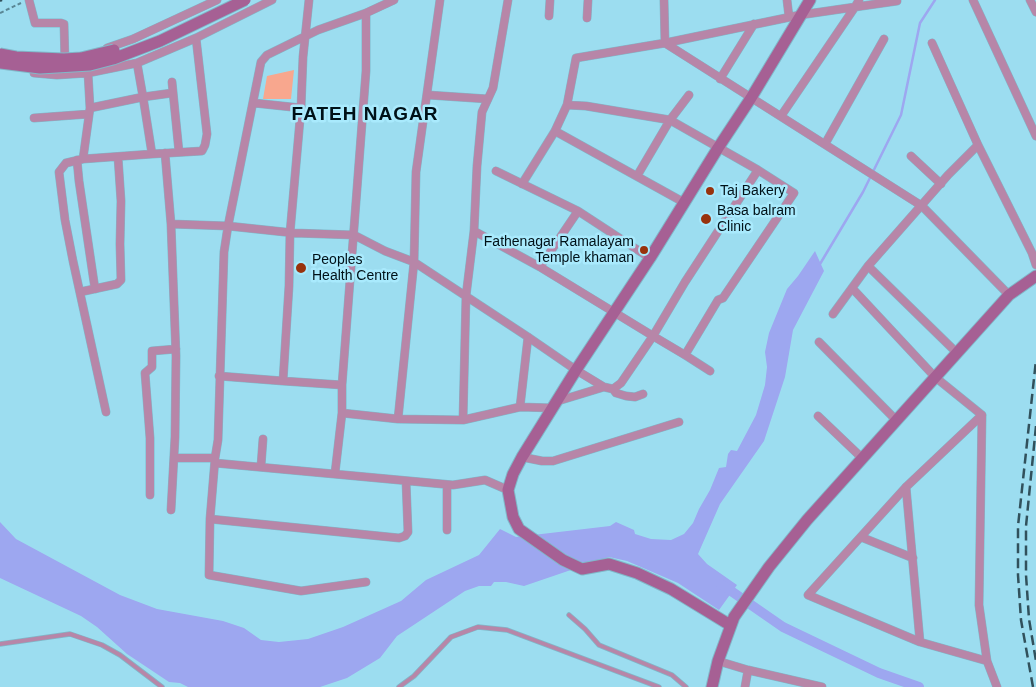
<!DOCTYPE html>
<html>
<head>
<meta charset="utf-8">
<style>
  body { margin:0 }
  canvas { display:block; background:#9cddf0 }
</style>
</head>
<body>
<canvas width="1036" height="687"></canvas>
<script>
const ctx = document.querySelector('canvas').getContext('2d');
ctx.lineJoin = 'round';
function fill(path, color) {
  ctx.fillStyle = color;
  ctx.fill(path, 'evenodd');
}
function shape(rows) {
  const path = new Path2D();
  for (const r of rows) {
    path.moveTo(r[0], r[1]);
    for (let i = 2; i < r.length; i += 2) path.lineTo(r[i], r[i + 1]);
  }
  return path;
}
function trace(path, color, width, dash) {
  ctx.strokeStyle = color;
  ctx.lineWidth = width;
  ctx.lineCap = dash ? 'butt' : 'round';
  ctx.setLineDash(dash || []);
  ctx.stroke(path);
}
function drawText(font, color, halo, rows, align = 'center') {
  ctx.font = font + ' Arial,sans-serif';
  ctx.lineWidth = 5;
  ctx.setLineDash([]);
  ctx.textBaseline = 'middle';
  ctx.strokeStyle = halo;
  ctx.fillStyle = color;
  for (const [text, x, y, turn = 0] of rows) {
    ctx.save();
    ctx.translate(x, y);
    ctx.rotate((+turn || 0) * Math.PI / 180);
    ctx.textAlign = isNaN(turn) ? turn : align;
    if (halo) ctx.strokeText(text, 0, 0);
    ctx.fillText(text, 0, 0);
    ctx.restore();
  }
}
fill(shape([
  [294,70,291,99,263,99,267,76]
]), '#f8a78e');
fill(shape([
  [815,251,824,271,793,330,785,377,764,441,720,504,698,554,707,564,737,585,719,610,678,583,627,561,609,557,524,586,506,582,494,582,491,586,479,586,465,591,397,636,380,658,347,678,320,687,188,687,180,683,169,682,127,654,97,627,81,616,0,578,0,522,16,539,120,595,157,609,223,621,244,628,261,640,279,642,308,639,343,627,401,601,426,580,479,555,500,529,516,537,610,526,616,522,634,530,635,534,651,539,671,540,684,534,693,523,699,509,710,490,719,468,726,467,728,454,731,450,737,451,756,415,765,385,767,367,765,352,769,333,787,289,798,276]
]), '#9da7f0');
trace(shape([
  [820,264,863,192,901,115,920,23,935,0]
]), '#9da7f0', 2.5);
trace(shape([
  [721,584,783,627,879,673,919,687]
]), '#9da7f0', 10);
const lane = shape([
  [569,615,585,629,599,645,672,675,686,687],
  [0,644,70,634,102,645,120,655,162,687],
  [399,687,414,676,451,637,478,627,507,630,659,687]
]);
const street = shape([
  [29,0,35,23,61,23,64,24,65,63],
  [309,0,303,57,301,108,290,233,289,286,283,381,342,385],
  [394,0,366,13,318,30,267,55,261,62,228,226,294,233,354,235,385,251,414,262,528,337,576,370,604,387,613,389,621,383,653,336,685,355,718,300,723,298,794,193,758,170],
  [664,0,665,43,800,15,855,7,781,116],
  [787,0,789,17],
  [859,0,855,7,897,1],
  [973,0,1036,136],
  [1030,0,1036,12],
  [549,16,550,0],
  [587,18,588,0],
  [932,43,978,145,1032,253,1036,265],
  [107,48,133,39,217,0],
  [137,63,143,97,172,93],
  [34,73,57,75,88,73,137,63,196,38,272,0],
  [720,79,754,24],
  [172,82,179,152],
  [428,95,488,99],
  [254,103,301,108],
  [90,108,143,97,152,154,83,159,66,163,59,172,65,220,73,261,106,412],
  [34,118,89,114],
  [825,144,884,39],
  [165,153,171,224,176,356,175,437,171,510],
  [152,154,202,151,205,145,207,134,196,38],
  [911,156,941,184],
  [83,159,90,108,88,73],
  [77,160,79,181,95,289],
  [496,171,578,211,650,258],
  [637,176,670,120,689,95],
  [522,184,555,131],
  [685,203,555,131,567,105,576,58,665,43,922,206,1009,295],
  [171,224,228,226,224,252,218,440,215,458,174,458],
  [474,231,540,267,653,336,685,282,758,170,670,120,586,106,567,105],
  [868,266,957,353],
  [540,267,578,211],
  [852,288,935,377,982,415,979,605,987,661,997,687],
  [80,292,117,284,121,280,120,244,121,201,118,157],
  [833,314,868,266,948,175,978,145],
  [819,342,897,421],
  [685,355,710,371],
  [219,376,283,381],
  [613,389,616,393,626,396,635,397,643,394],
  [558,401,604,387],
  [520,407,528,337],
  [342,413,398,419,463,420,466,296,474,231,477,166,482,112,493,88,508,0],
  [982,415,906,487,808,595,920,642,987,661],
  [818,416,862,458],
  [398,419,414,262,416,172,440,0],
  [463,420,520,407,553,408],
  [522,457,542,461,553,461,679,422],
  [215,459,210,519,209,575,301,591,366,582],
  [215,463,453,485,485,480,508,490],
  [261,466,263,439],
  [335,473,342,413,342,385,366,71,366,13],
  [447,485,447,530],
  [906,487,920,642],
  [150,495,150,438,145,373,152,367,152,351,176,349],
  [210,519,399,538,405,536,408,532,406,481],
  [861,537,913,558],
  [718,661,748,670,822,687],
  [745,687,748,670]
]);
const secondary = shape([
  [730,625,671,589,637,573,609,564,582,569,563,560,519,529,513,517,508,490,513,474,522,457,576,370,650,258,718,148,751,98,810,0],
  [712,687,718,661,734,617,769,567,807,520,1009,295,1036,276]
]);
trace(lane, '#80b8c9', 5.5);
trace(street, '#80b8c9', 9);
trace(secondary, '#80b8c9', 13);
trace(shape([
  [0,13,21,3]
]), '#5a8795', 2, [4, 2.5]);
trace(lane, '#b786a8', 4);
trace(street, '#b786a8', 8);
trace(secondary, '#a66094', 11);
trace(shape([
  [0,1,2,0],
  [1036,426,1026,526,1026,575,1029,619,1036,661],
  [1033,687,1021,620,1018,575,1018,526,1036,360]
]), '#31515c', 2.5, [10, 5]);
const secondaryBridge = shape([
  [0,54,16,57,64,59,81,58,114,50],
  [0,63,40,68,90,65,113,59,160,41,245,0]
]);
trace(secondaryBridge, '#80b8c9', 13, []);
trace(secondaryBridge, '#a66094', 11);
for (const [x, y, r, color] of [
  [710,191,5,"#98320d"],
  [706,219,6,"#98320d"],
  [644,250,5,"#98320d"],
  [301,268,6,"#98320d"]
]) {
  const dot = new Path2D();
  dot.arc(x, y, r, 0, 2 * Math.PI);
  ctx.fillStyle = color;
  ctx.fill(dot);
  trace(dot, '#a9eafd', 2);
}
drawText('14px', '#001118', '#a9eafd', [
  ["Taj Bakery",720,191],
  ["Basa balram",717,211],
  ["Clinic",717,227],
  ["Fathenagar Ramalayam",634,242,"right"],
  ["Temple khaman",634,258,"right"],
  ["Peoples",312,260],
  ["Health Centre",312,276]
], 'left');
ctx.letterSpacing = '1px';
drawText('bold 19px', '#001118', '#a9eafd', [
  ["FATEH NAGAR",365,115]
]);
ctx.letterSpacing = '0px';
</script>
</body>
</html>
